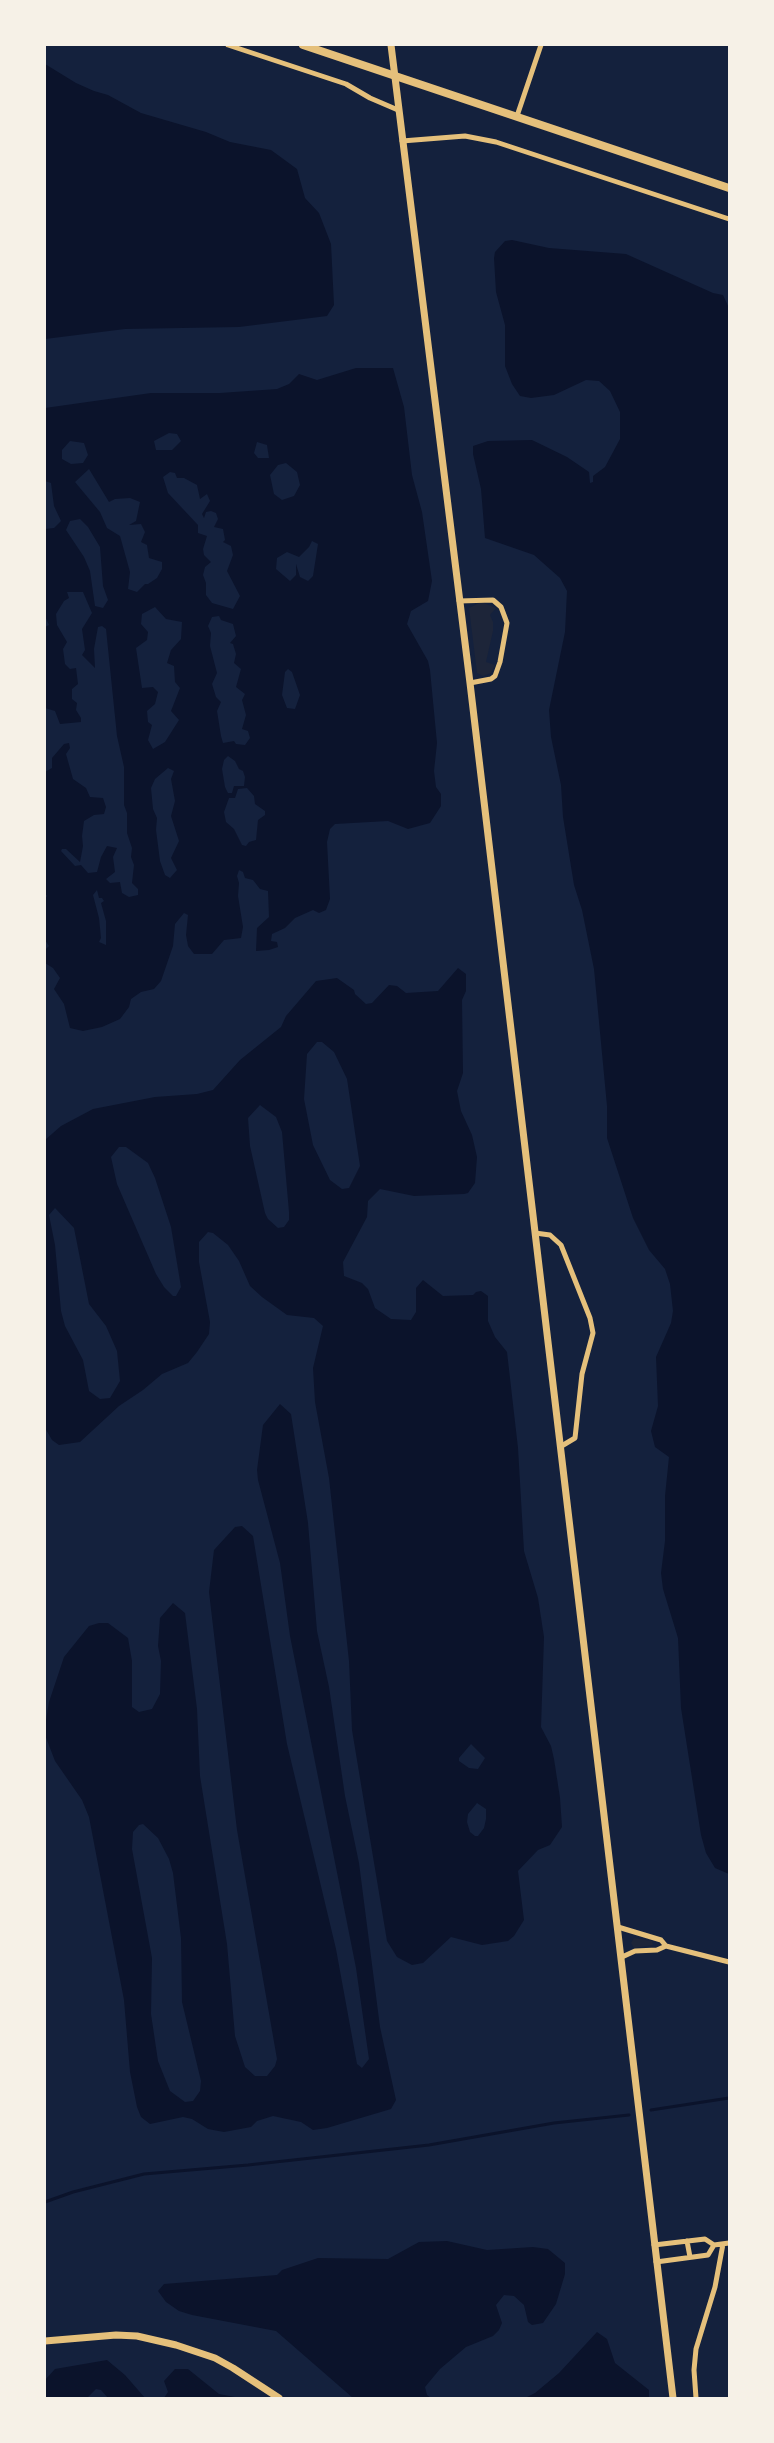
<!DOCTYPE html>
<html>
<head>
<meta charset="utf-8">
<style>
  body { margin:0 }
  #map { position:relative; width:774px; height:2443px; overflow:hidden; background:#14213d; font-family:Figtree,sans-serif }
  canvas { display:block }
  .frame { position:absolute; inset:0; border:46px solid #f6f1e7; pointer-events:none }
</style>
</head>
<body>
<div id="map">
<canvas width="774" height="2443"></canvas>
<div class="frame"></div>
</div>
<script>
const ctx = document.querySelector('canvas').getContext('2d');
ctx.lineJoin = 'round';
function fill(path, color) {
  ctx.fillStyle = color;
  ctx.fill(path, 'evenodd');
}
function shape(rows) {
  const path = new Path2D();
  for (const r of rows) {
    path.moveTo(r[0], r[1]);
    for (let i = 2; i < r.length; i += 2) path.lineTo(r[i], r[i + 1]);
  }
  return path;
}
function trace(path, color, width, dash) {
  ctx.strokeStyle = color;
  ctx.lineWidth = width;
  ctx.lineCap = dash ? 'butt' : 'round';
  ctx.setLineDash(dash || []);
  ctx.stroke(path);
}
fill(shape([
  [481,602,496,608,490,615,493,622,493,631,486,662,495,665,491,673,483,676,477,673,469,608],
  [634,1938,652,1941,653,1945,634,1948,631,1943]
]), '#1d2539');
fill(shape([
  [45,64,76,83,94,91,108,95,141,113,206,132,230,142,271,150,297,169,305,198,319,213,331,244,334,305,327,316,239,327,125,329,45,339],
  [512,240,549,248,626,254,713,293,723,295,729,308,729,1874,715,1868,706,1853,701,1835,681,1708,678,1638,663,1589,661,1573,665,1541,665,1496,669,1457,655,1447,651,1431,658,1406,656,1357,671,1323,673,1311,670,1284,665,1269,649,1250,633,1218,607,1138,607,1106,594,969,582,910,574,885,563,817,561,785,551,737,549,710,565,632,567,591,560,578,534,555,485,538,481,489,473,454,473,446,488,441,532,440,567,457,589,472,590,483,593,482,593,476,605,467,620,439,620,412,610,391,599,381,586,380,554,395,531,398,520,396,512,384,505,366,505,325,496,292,494,258,495,252,505,241],
  [356,368,393,368,404,407,412,475,422,512,432,581,428,601,411,611,407,624,428,661,430,670,437,743,434,771,436,787,441,794,441,806,430,823,408,829,388,821,335,824,330,829,327,842,330,899,326,910,319,913,313,910,295,918,285,928,272,934,271,941,277,942,278,947,269,950,256,951,257,928,269,917,268,891,260,889,253,880,245,878,243,872,239,870,237,876,239,883,238,896,243,927,241,938,224,940,212,954,194,954,188,946,186,935,188,915,184,913,175,924,173,946,161,981,154,989,141,992,131,999,129,1007,120,1019,102,1027,83,1031,70,1028,64,1004,54,989,60,978,53,968,45,963,45,950,49,946,45,940,45,899,47,896,45,893,45,772,52,768,52,758,64,744,69,743,70,748,66,754,73,779,86,788,90,797,103,798,106,807,104,814,94,815,84,821,82,836,83,846,80,862,66,849,62,849,61,851,75,866,81,865,88,873,97,872,101,857,107,846,117,848,113,857,115,872,106,879,110,883,120,882,122,893,129,897,138,895,138,889,132,883,134,865,131,857,132,848,127,833,127,813,124,805,124,767,117,736,106,629,102,626,98,627,94,649,95,668,82,655,85,650,82,629,92,613,83,592,67,592,69,598,64,601,56,614,57,625,67,642,63,649,65,664,70,669,76,668,78,684,72,689,72,699,77,703,76,710,81,718,81,722,60,724,55,711,45,708,45,627,49,625,45,616,45,529,54,528,61,521,54,506,51,483,45,481,45,408,151,393,220,393,277,389,289,384,299,374,317,380],
  [169,433,177,434,181,441,172,450,156,450,154,441],
  [70,441,84,443,88,455,83,463,71,464,62,459,62,450],
  [257,442,267,445,269,458,258,458,254,453],
  [286,463,297,472,300,485,294,496,282,500,274,494,270,475,278,465],
  [89,469,109,502,115,499,130,498,140,502,136,521,129,525,141,524,145,532,141,542,147,545,149,558,162,562,162,569,157,578,148,584,145,584,137,592,128,589,130,572,120,536,107,528,100,512,75,482],
  [170,472,175,473,177,478,184,478,197,485,200,499,207,494,210,501,202,514,204,518,206,512,211,511,216,513,218,519,214,527,223,529,225,540,223,542,231,546,233,555,227,571,240,596,233,609,212,603,206,595,206,583,203,575,205,567,211,562,204,555,203,549,207,536,198,533,198,525,168,493,163,477],
  [80,519,88,527,100,547,103,586,108,600,103,608,95,606,90,571,84,557,66,530,70,521],
  [312,541,318,544,313,576,308,581,300,577,296,564,296,575,290,581,276,569,277,558,287,552,299,557,309,547],
  [155,607,166,619,182,622,181,639,171,650,167,663,174,666,175,682,180,688,171,711,179,720,165,742,153,749,148,740,152,725,148,722,147,711,155,704,158,692,153,687,142,688,136,648,147,640,148,632,141,624,142,614],
  [219,616,221,620,233,624,236,636,230,643,233,644,236,654,234,663,241,669,236,687,245,694,242,700,246,715,242,729,248,731,250,738,245,745,236,744,234,741,223,743,221,736,217,711,221,702,216,697,212,684,217,673,210,646,211,633,208,626,212,617],
  [288,669,292,672,300,695,295,709,287,708,282,695,285,672],
  [228,756,235,761,239,769,243,771,245,777,244,786,234,786,232,793,228,793,225,787,222,769,224,760],
  [168,768,174,771,171,779,175,801,171,816,179,841,171,858,177,870,170,878,165,875,160,861,156,830,157,818,153,809,151,788,155,779],
  [247,788,254,796,255,804,265,811,265,815,258,820,256,840,249,842,246,846,242,845,234,829,226,822,224,812,229,798,235,798,238,789],
  [97,890,99,898,102,898,104,901,101,903,106,921,106,945,99,942,101,938,99,918,93,895],
  [458,968,466,974,466,991,462,1000,463,1073,457,1091,461,1111,472,1135,477,1157,475,1183,468,1193,464,1194,414,1196,380,1189,368,1201,367,1217,343,1262,344,1276,362,1283,368,1289,375,1308,391,1319,411,1320,416,1312,416,1288,423,1280,443,1296,473,1295,476,1292,481,1291,488,1296,488,1321,495,1337,507,1352,518,1448,524,1551,538,1598,544,1637,541,1727,551,1746,554,1759,560,1798,562,1827,550,1845,538,1850,518,1871,524,1920,514,1936,508,1941,482,1945,451,1937,423,1963,412,1965,397,1957,387,1941,352,1730,349,1661,329,1478,315,1402,313,1368,323,1326,314,1318,287,1315,262,1297,250,1286,239,1261,228,1245,213,1233,208,1232,199,1242,199,1262,210,1322,209,1334,197,1352,188,1363,162,1374,143,1390,119,1406,80,1442,59,1445,52,1440,45,1428,45,1140,61,1126,93,1109,155,1097,197,1094,213,1090,240,1060,281,1027,286,1016,316,981,337,978,354,990,355,994,366,1004,372,1003,389,985,397,986,406,993,438,991],
  [317,1042,322,1042,334,1052,347,1079,360,1166,349,1188,342,1189,330,1180,313,1145,304,1099,307,1054],
  [260,1105,276,1117,282,1132,289,1212,289,1220,284,1227,278,1228,268,1219,265,1213,250,1146,248,1118],
  [126,1147,148,1163,155,1178,171,1227,181,1287,176,1296,173,1296,164,1287,156,1274,117,1184,111,1157,119,1147],
  [55,1208,74,1228,89,1304,106,1326,117,1351,120,1381,110,1398,100,1399,89,1391,83,1360,65,1326,61,1311,55,1245,49,1215],
  [471,1744,485,1758,478,1769,469,1768,459,1761,459,1758],
  [477,1803,486,1809,486,1819,484,1828,478,1836,475,1836,470,1832,467,1822,468,1814],
  [280,1404,291,1414,308,1523,317,1631,329,1687,345,1796,359,1863,380,2027,396,2100,391,2109,327,2128,313,2130,301,2122,273,2116,257,2121,251,2127,224,2132,208,2129,192,2119,183,2117,150,2124,141,2117,137,2107,130,2072,124,2000,89,1817,82,1800,55,1761,45,1735,45,1726,49,1702,64,1657,89,1626,99,1623,108,1623,128,1638,132,1661,132,1707,139,1712,152,1709,160,1694,161,1661,158,1646,160,1618,173,1603,185,1613,197,1709,200,1776,227,1944,235,2036,245,2067,255,2076,267,2076,275,2066,277,2059,237,1830,209,1592,214,1550,235,1527,242,1526,253,1536,287,1744,336,1949,357,2064,362,2068,369,2059,356,1968,290,1636,280,1563,258,1480,257,1470,263,1425],
  [143,1824,158,1838,169,1859,173,1873,181,1938,182,2002,201,2081,200,2091,193,2101,185,2102,170,2091,158,2061,151,2014,152,1958,132,1849,133,1832,139,1825],
  [447,2241,487,2250,533,2247,548,2249,565,2263,565,2274,556,2304,543,2323,532,2325,528,2322,524,2305,514,2296,504,2295,496,2305,502,2323,499,2330,493,2336,466,2347,440,2369,425,2387,427,2395,431,2398,353,2398,276,2331,192,2315,179,2311,166,2302,158,2291,164,2284,277,2275,282,2270,318,2258,388,2259,419,2242],
  [597,2332,607,2339,615,2363,649,2390,649,2398,525,2398,535,2393,559,2373],
  [107,2360,125,2375,145,2398,108,2398,101,2390,96,2389,87,2398,45,2398,45,2380,55,2369],
  [175,2369,188,2369,219,2394,240,2398,164,2398,168,2392,164,2381]
]), '#0b132b');
trace(shape([
  [651,2110,729,2098],
  [45,2202,73,2192,144,2174,248,2165,429,2145,554,2123,629,2115]
]), '#0b132b', 3);
trace(shape([
  [228,45,346,84,370,98,398,110],
  [517,116,541,45],
  [402,141,465,136,496,142,729,219],
  [459,601,493,600,501,607,507,623,500,662,495,676,491,679,470,683],
  [535,1233,550,1235,561,1245,590,1318,593,1333,582,1374,575,1438,560,1447],
  [618,1927,661,1940,666,1946,729,1962],
  [622,1957,635,1951,657,1950,666,1946],
  [687,2241,690,2257],
  [654,2245,705,2239,714,2245,729,2243],
  [656,2262,708,2255,714,2245],
  [696,2398,694,2370,696,2349,715,2287,723,2244]
]), '#e5c07b', 5);
trace(shape([
  [391,45,470,683,673,2398],
  [45,2341,116,2335,137,2336,176,2345,215,2358,233,2368,279,2398]
]), '#e5c07b', 7);
trace(shape([
  [303,45,729,188]
]), '#e5c07b', 8);
</script>
</body>
</html>
